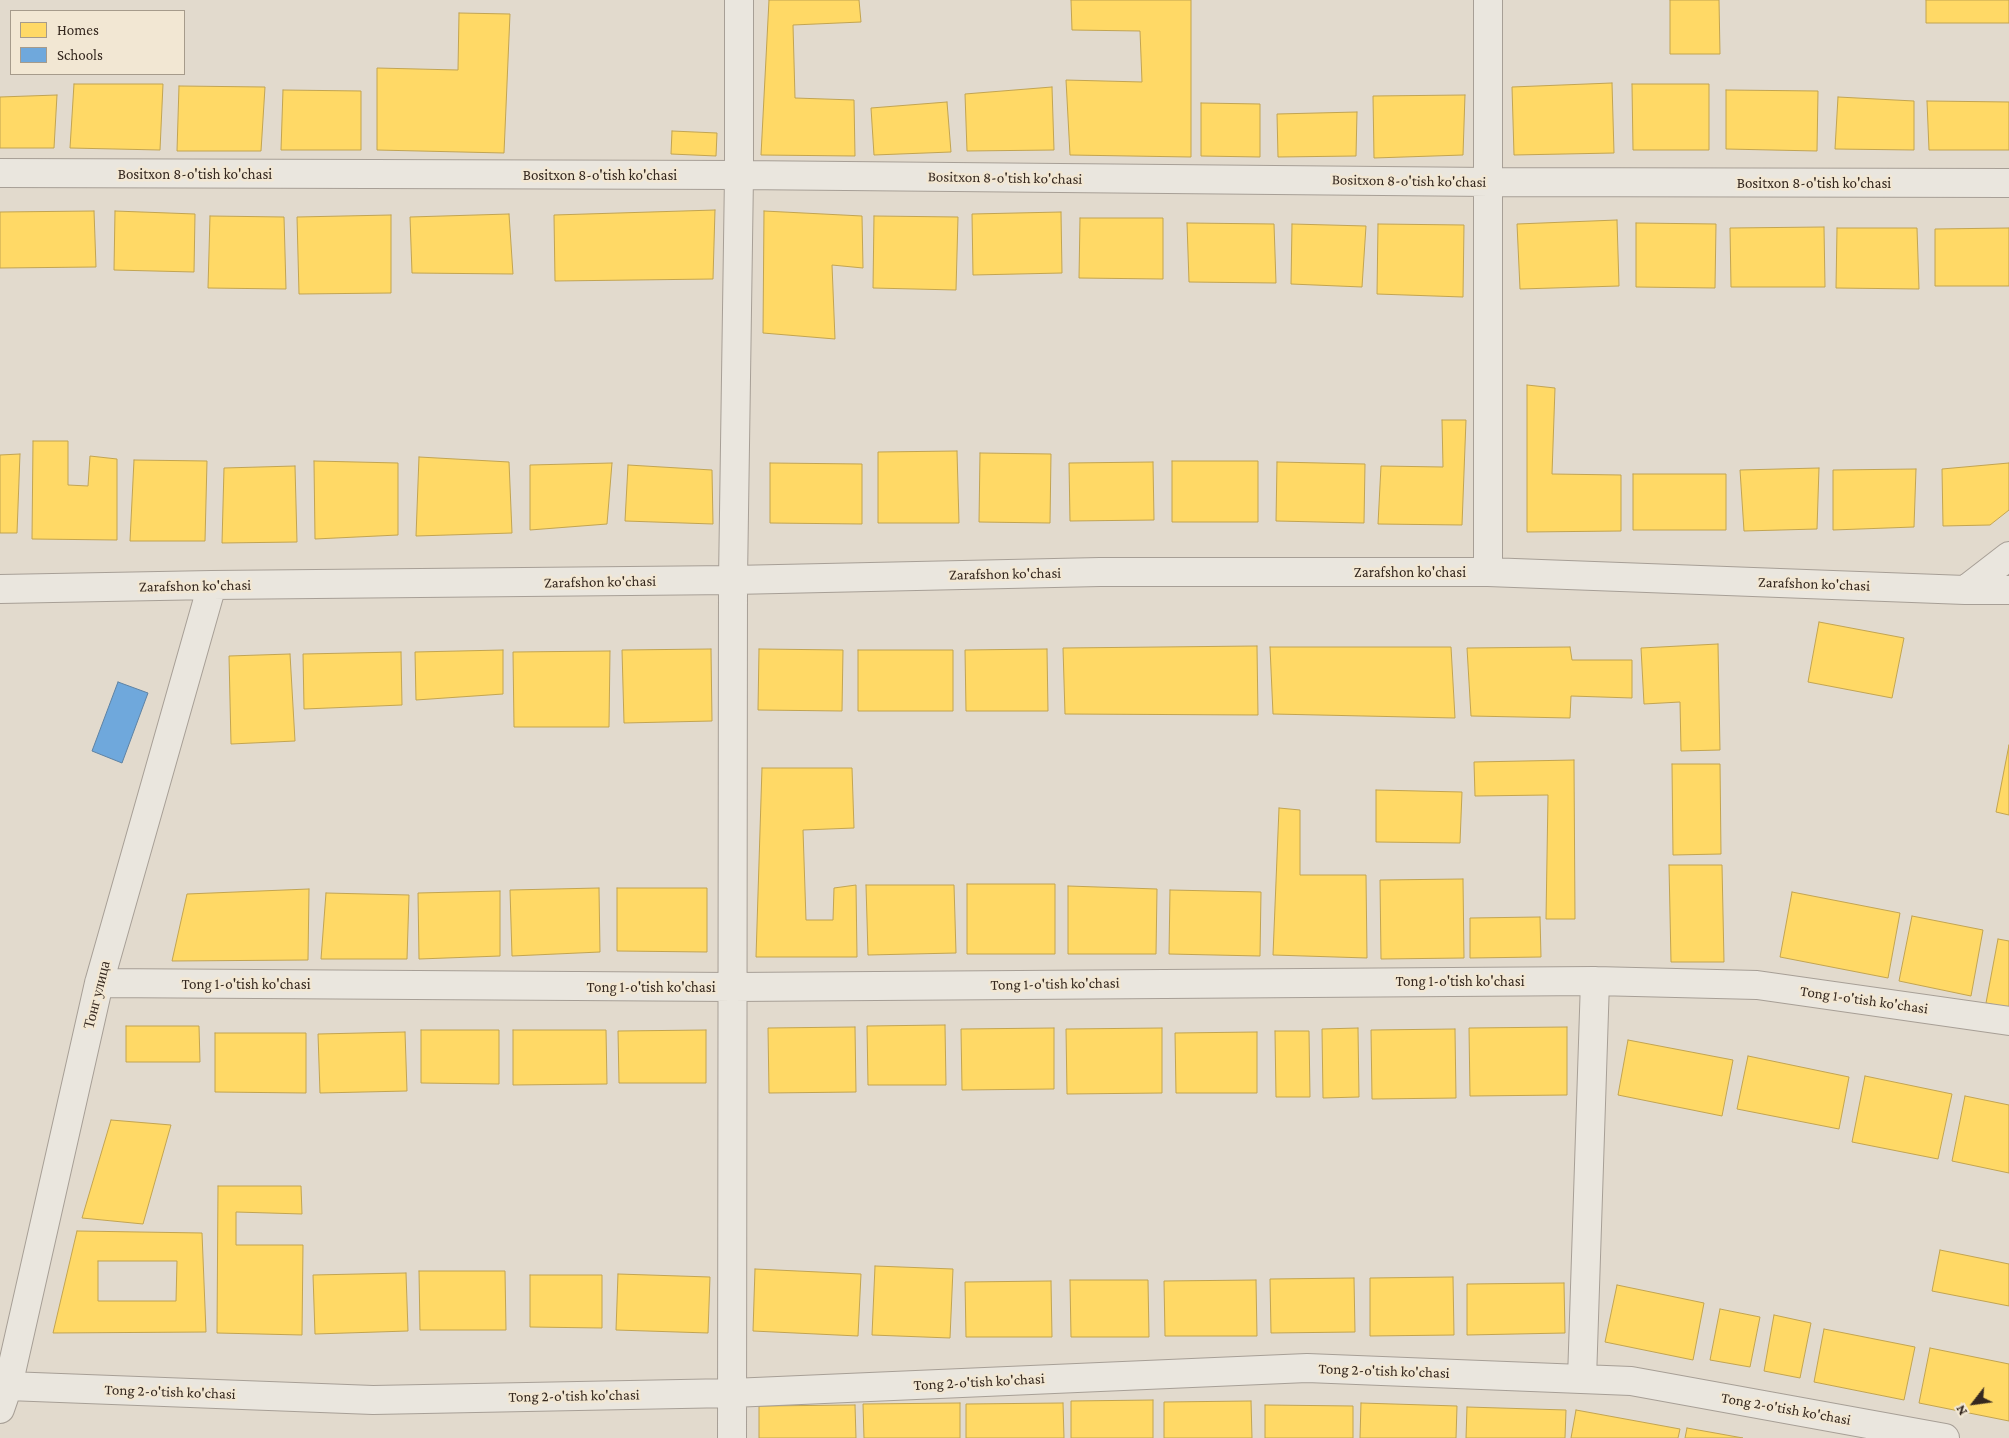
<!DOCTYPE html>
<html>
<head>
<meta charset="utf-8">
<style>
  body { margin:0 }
  #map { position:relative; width:2009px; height:1438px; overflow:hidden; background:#e2dacd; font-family:"Crimson Pro",serif }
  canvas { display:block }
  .legend { position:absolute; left:10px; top:10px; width:175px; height:65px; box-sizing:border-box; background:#f2e7d3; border:1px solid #a69b8b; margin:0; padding:6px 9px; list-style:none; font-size:15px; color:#35281f }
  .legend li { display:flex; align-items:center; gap:10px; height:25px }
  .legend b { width:25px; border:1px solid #a69b8b }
  .north { position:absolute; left:1949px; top:1378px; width:50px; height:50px; -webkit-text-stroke:4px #f2e7d3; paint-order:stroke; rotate:240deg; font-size:14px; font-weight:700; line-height:20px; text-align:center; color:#35281f }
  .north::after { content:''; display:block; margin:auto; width:18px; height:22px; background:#35281f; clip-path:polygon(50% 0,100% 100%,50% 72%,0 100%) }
</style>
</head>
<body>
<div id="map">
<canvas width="2009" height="1438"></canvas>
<ul class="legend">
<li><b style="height:14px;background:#ffd966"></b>Homes</li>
<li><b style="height:14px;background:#6fa8dc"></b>Schools</li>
</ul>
<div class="north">N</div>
</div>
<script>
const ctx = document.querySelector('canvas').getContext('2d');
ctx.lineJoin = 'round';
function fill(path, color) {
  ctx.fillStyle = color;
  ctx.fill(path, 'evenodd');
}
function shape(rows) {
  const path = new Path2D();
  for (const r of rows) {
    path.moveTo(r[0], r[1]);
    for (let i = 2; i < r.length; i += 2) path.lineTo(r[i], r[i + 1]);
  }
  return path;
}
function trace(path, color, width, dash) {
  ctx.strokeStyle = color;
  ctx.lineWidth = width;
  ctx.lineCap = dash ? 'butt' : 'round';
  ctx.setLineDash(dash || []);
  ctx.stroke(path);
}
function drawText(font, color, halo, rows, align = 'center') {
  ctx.font = font + ' "Crimson Pro",serif';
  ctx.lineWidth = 5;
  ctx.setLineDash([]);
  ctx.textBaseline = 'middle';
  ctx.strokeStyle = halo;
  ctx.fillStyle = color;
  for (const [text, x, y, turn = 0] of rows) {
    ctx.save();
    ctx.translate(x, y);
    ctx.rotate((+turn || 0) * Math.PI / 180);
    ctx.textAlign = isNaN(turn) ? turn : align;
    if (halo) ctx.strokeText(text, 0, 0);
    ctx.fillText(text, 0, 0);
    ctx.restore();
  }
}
const homes = shape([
  [769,0,859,0,861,22,793,25,795,98,854,100,855,156,761,155,769,0],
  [1071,0,1191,0,1191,157,1070,155,1066,80,1142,82,1140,31,1072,30,1071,0],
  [1670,0,1719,0,1720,54,1670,54,1670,0],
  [1926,0,2009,0,2009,23,1926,23,1926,0],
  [459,13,510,14,504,153,377,150,377,68,458,70,459,13],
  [1612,83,1614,153,1514,155,1512,87,1612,83],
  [74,84,163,84,160,150,70,148,74,84],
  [1632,84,1709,84,1709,150,1633,150,1632,84],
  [179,86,265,87,261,151,177,151,179,86],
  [1052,87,1054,150,967,151,965,94,1052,87],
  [283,90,361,91,361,150,281,150,283,90],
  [1726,90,1818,91,1817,151,1726,149,1726,90],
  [57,95,54,148,0,148,0,97,57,95],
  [1465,95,1463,155,1374,158,1373,96,1465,95],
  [1838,97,1914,101,1914,150,1835,149,1838,97],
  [1927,101,2009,102,2009,150,1929,150,1927,101],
  [947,102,951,152,874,155,871,108,947,102],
  [1201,103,1260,104,1260,157,1201,156,1201,103],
  [1357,112,1356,156,1278,157,1277,114,1357,112],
  [672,131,717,133,716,156,671,154,672,131],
  [715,210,713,279,555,281,554,215,715,210],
  [94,211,96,267,0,268,0,212,94,211],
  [115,211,195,214,194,272,114,270,115,211],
  [764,211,862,216,863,268,832,265,835,339,763,333,764,211],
  [1061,212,1062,273,973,275,972,214,1061,212],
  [509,214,513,274,412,273,410,217,509,214],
  [391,215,391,293,299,294,297,217,391,215],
  [210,216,284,217,286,289,208,288,210,216],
  [874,216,958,217,956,290,873,288,874,216],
  [1080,218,1163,218,1163,279,1079,278,1080,218],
  [1617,220,1619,286,1520,289,1517,224,1617,220],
  [1187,223,1274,224,1276,283,1189,282,1187,223],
  [1636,223,1716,224,1715,288,1636,287,1636,223],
  [1292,224,1366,226,1362,287,1291,284,1292,224],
  [1378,224,1464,225,1463,297,1377,294,1378,224],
  [1824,227,1825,287,1731,287,1730,228,1824,227],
  [1837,228,1917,228,1919,289,1836,288,1837,228],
  [2009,228,2009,286,1935,286,1935,229,2009,228],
  [1527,385,1555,388,1552,474,1621,475,1621,531,1527,532,1527,385],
  [1442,420,1466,420,1462,525,1378,524,1381,466,1443,467,1442,420],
  [33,441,68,441,68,485,88,486,90,456,117,459,117,540,32,539,33,441],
  [957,451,959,523,878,523,878,452,957,451],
  [980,453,1051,454,1050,523,979,522,980,453],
  [20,454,17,533,0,533,0,455,20,454],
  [419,457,509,462,512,533,416,536,419,457],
  [134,460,207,461,205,541,130,541,134,460],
  [314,461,398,463,398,535,315,539,314,461],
  [1172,461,1258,461,1258,522,1172,522,1172,461],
  [1153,462,1154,520,1070,521,1069,463,1153,462],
  [1277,462,1365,464,1364,523,1276,521,1277,462],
  [612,463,607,524,530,530,530,465,612,463],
  [770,463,862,464,862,524,770,523,770,463],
  [2009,463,2009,510,1990,525,1943,526,1942,469,2009,463],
  [628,465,712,470,713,524,625,521,628,465],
  [295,466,297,542,222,543,224,468,295,466],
  [1819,468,1817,529,1744,531,1740,470,1819,468],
  [1916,469,1914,527,1833,530,1833,470,1916,469],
  [1633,474,1726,474,1726,530,1633,530,1633,474],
  [1819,622,1904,638,1892,698,1808,682,1819,622],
  [1718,644,1720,750,1681,751,1680,702,1644,704,1641,648,1718,644],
  [1257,646,1258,715,1065,714,1063,648,1257,646],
  [1270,647,1451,647,1455,718,1273,714,1270,647],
  [1570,647,1572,660,1632,660,1632,698,1571,696,1570,718,1471,716,1467,648,1570,647],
  [711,649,712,721,624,723,622,650,711,649],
  [759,649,843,650,842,711,758,710,759,649],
  [1047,649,1048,711,966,711,965,650,1047,649],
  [503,650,503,694,416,700,415,652,503,650],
  [858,650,953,650,953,711,858,711,858,650],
  [610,651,609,727,514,727,513,652,610,651],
  [401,652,402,705,304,709,303,654,401,652],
  [290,654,295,741,231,744,229,656,290,654],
  [2009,745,2009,815,1996,812,2009,745],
  [1574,760,1575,919,1546,919,1548,795,1475,796,1474,762,1574,760],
  [1672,764,1720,764,1721,854,1673,855,1672,764],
  [762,768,852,768,854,828,803,830,806,920,833,920,834,888,856,885,857,957,756,957,762,768],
  [1376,790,1462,792,1460,843,1376,842,1376,790],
  [1279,808,1300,810,1300,875,1366,875,1367,958,1273,955,1279,808],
  [1669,865,1722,865,1724,962,1671,962,1669,865],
  [1463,879,1464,958,1381,959,1380,880,1463,879],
  [967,884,1055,884,1055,954,967,954,967,884],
  [866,885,954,885,956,953,868,955,866,885],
  [1068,886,1157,889,1156,954,1068,954,1068,886],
  [599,888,600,952,512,956,510,890,599,888],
  [617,888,707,888,707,952,617,951,617,888],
  [309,889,308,960,172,961,187,894,309,889],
  [1170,890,1261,892,1260,956,1169,954,1170,890],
  [500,891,500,956,419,959,418,893,500,891],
  [1792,892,1900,913,1888,978,1780,957,1792,892],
  [326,893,409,895,407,959,321,959,326,893],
  [1912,916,1983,930,1971,996,1899,981,1912,916],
  [1540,917,1541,957,1470,958,1470,918,1540,917],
  [1998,939,2009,941,2009,1008,1986,1003,1998,939],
  [945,1025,946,1085,868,1085,867,1026,945,1025],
  [126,1026,199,1026,200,1062,126,1062,126,1026],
  [855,1027,856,1092,769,1093,768,1028,855,1027],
  [1567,1027,1567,1095,1470,1096,1469,1028,1567,1027],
  [1054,1028,1054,1089,962,1090,961,1029,1054,1028],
  [1162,1028,1162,1093,1067,1094,1066,1029,1162,1028],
  [1358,1028,1359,1097,1323,1098,1322,1029,1358,1028],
  [1455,1029,1456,1098,1372,1099,1371,1030,1455,1029],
  [421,1030,499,1030,499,1084,421,1083,421,1030],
  [513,1030,606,1030,607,1084,513,1085,513,1030],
  [706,1030,706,1083,619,1083,618,1031,706,1030],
  [1275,1031,1309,1031,1310,1097,1276,1097,1275,1031],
  [405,1032,407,1091,320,1093,318,1034,405,1032],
  [1257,1032,1257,1093,1176,1093,1175,1033,1257,1032],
  [215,1033,306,1033,306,1093,215,1092,215,1033],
  [1628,1040,1733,1060,1722,1116,1618,1095,1628,1040],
  [1748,1056,1849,1077,1839,1129,1737,1109,1748,1056],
  [1865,1076,1952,1094,1938,1159,1852,1142,1865,1076],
  [1965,1096,2009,1105,2009,1173,1952,1161,1965,1096],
  [111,1120,171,1125,143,1224,82,1218,111,1120],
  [218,1186,301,1186,302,1214,236,1212,236,1245,303,1245,302,1335,217,1333,218,1186],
  [77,1231,202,1233,206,1332,53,1333,77,1231],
  [1940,1250,2009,1264,2009,1306,1932,1291,1940,1250],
  [98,1261,177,1261,176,1301,98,1301,98,1261],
  [875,1266,953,1269,950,1338,872,1335,875,1266],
  [755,1269,861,1274,858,1336,753,1331,755,1269],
  [419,1271,505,1271,506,1330,420,1330,419,1271],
  [406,1273,408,1331,315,1334,313,1275,406,1273],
  [618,1274,710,1277,708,1333,616,1330,618,1274],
  [530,1275,602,1275,602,1328,530,1327,530,1275],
  [1453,1277,1454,1335,1370,1336,1370,1278,1453,1277],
  [1354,1278,1355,1332,1271,1333,1270,1279,1354,1278],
  [1070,1280,1148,1280,1149,1337,1071,1337,1070,1280],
  [1256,1280,1257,1336,1165,1336,1164,1281,1256,1280],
  [1051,1281,1052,1337,966,1337,965,1282,1051,1281],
  [1564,1283,1565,1333,1467,1335,1467,1284,1564,1283],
  [1617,1285,1704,1303,1693,1360,1605,1342,1617,1285],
  [1720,1309,1760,1317,1750,1367,1710,1360,1720,1309],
  [1774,1315,1811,1323,1800,1378,1764,1371,1774,1315],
  [1824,1329,1915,1347,1904,1400,1814,1382,1824,1329],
  [1930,1348,2009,1364,2009,1421,1919,1403,1930,1348],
  [1153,1400,1153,1438,1071,1438,1071,1401,1153,1400],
  [1251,1401,1252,1438,1164,1438,1164,1402,1251,1401],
  [960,1403,960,1438,864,1438,863,1404,960,1403],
  [1063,1403,1064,1438,966,1438,966,1404,1063,1403],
  [1361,1403,1457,1406,1456,1438,1360,1438,1361,1403],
  [855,1405,856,1438,759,1438,759,1406,855,1405],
  [1265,1405,1353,1406,1353,1438,1265,1438,1265,1405],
  [1467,1407,1566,1410,1565,1438,1466,1438,1467,1407],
  [1576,1410,1680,1429,1678,1438,1571,1438,1576,1410],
  [1687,1428,1743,1438,1685,1438,1687,1428]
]);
fill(homes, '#ffd966');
trace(homes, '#c2a451', 1);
const schools = shape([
  [118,682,148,693,122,763,92,751,118,682]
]);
fill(schools, '#6fa8dc');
trace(schools, '#5e82a3', 1);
const minor = shape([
  [1488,0,1488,572],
  [0,173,739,175,1489,182,2009,183],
  [0,589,212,585,733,580,1100,572,1488,572,1965,590,2009,590],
  [1965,590,2009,556],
  [99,983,733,987,1595,981,1757,985,2009,1021],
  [1582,1379,1595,981],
  [8,1386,373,1400,732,1393,1307,1368,1631,1381,1945,1438],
  [0,1409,8,1386,99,983,212,585],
  [732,1438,733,580,739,175,739,0]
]);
trace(minor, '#a79f96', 30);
trace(minor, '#eae6de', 28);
drawText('15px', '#35281f', '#f2e7d3', [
  ["Bositxon 8-o'tish ko'chasi",195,174],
  ["Bositxon 8-o'tish ko'chasi",600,175],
  ["Bositxon 8-o'tish ko'chasi",1005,178,1],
  ["Bositxon 8-o'tish ko'chasi",1409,181,1],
  ["Bositxon 8-o'tish ko'chasi",1814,183],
  ["Zarafshon ko'chasi",1410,572],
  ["Zarafshon ko'chasi",1005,574,-1],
  ["Zarafshon ko'chasi",600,582,-1],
  ["Zarafshon ko'chasi",1814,584,2],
  ["Zarafshon ko'chasi",195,586,-1],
  ["Tong 1-o'tish ko'chasi",1460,981],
  ["Tong 1-o'tish ko'chasi",246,984],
  ["Tong 1-o'tish ko'chasi",1055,984,-1],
  ["Tong 1-o'tish ko'chasi",651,987],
  ["Тонг улица",97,995,-76],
  ["Tong 1-o'tish ko'chasi",1864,1000,8],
  ["Tong 2-o'tish ko'chasi",1384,1371,2],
  ["Tong 2-o'tish ko'chasi",979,1382,-3],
  ["Tong 2-o'tish ko'chasi",170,1392,2],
  ["Tong 2-o'tish ko'chasi",574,1396,-1],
  ["Tong 2-o'tish ko'chasi",1786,1409,10]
]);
</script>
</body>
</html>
